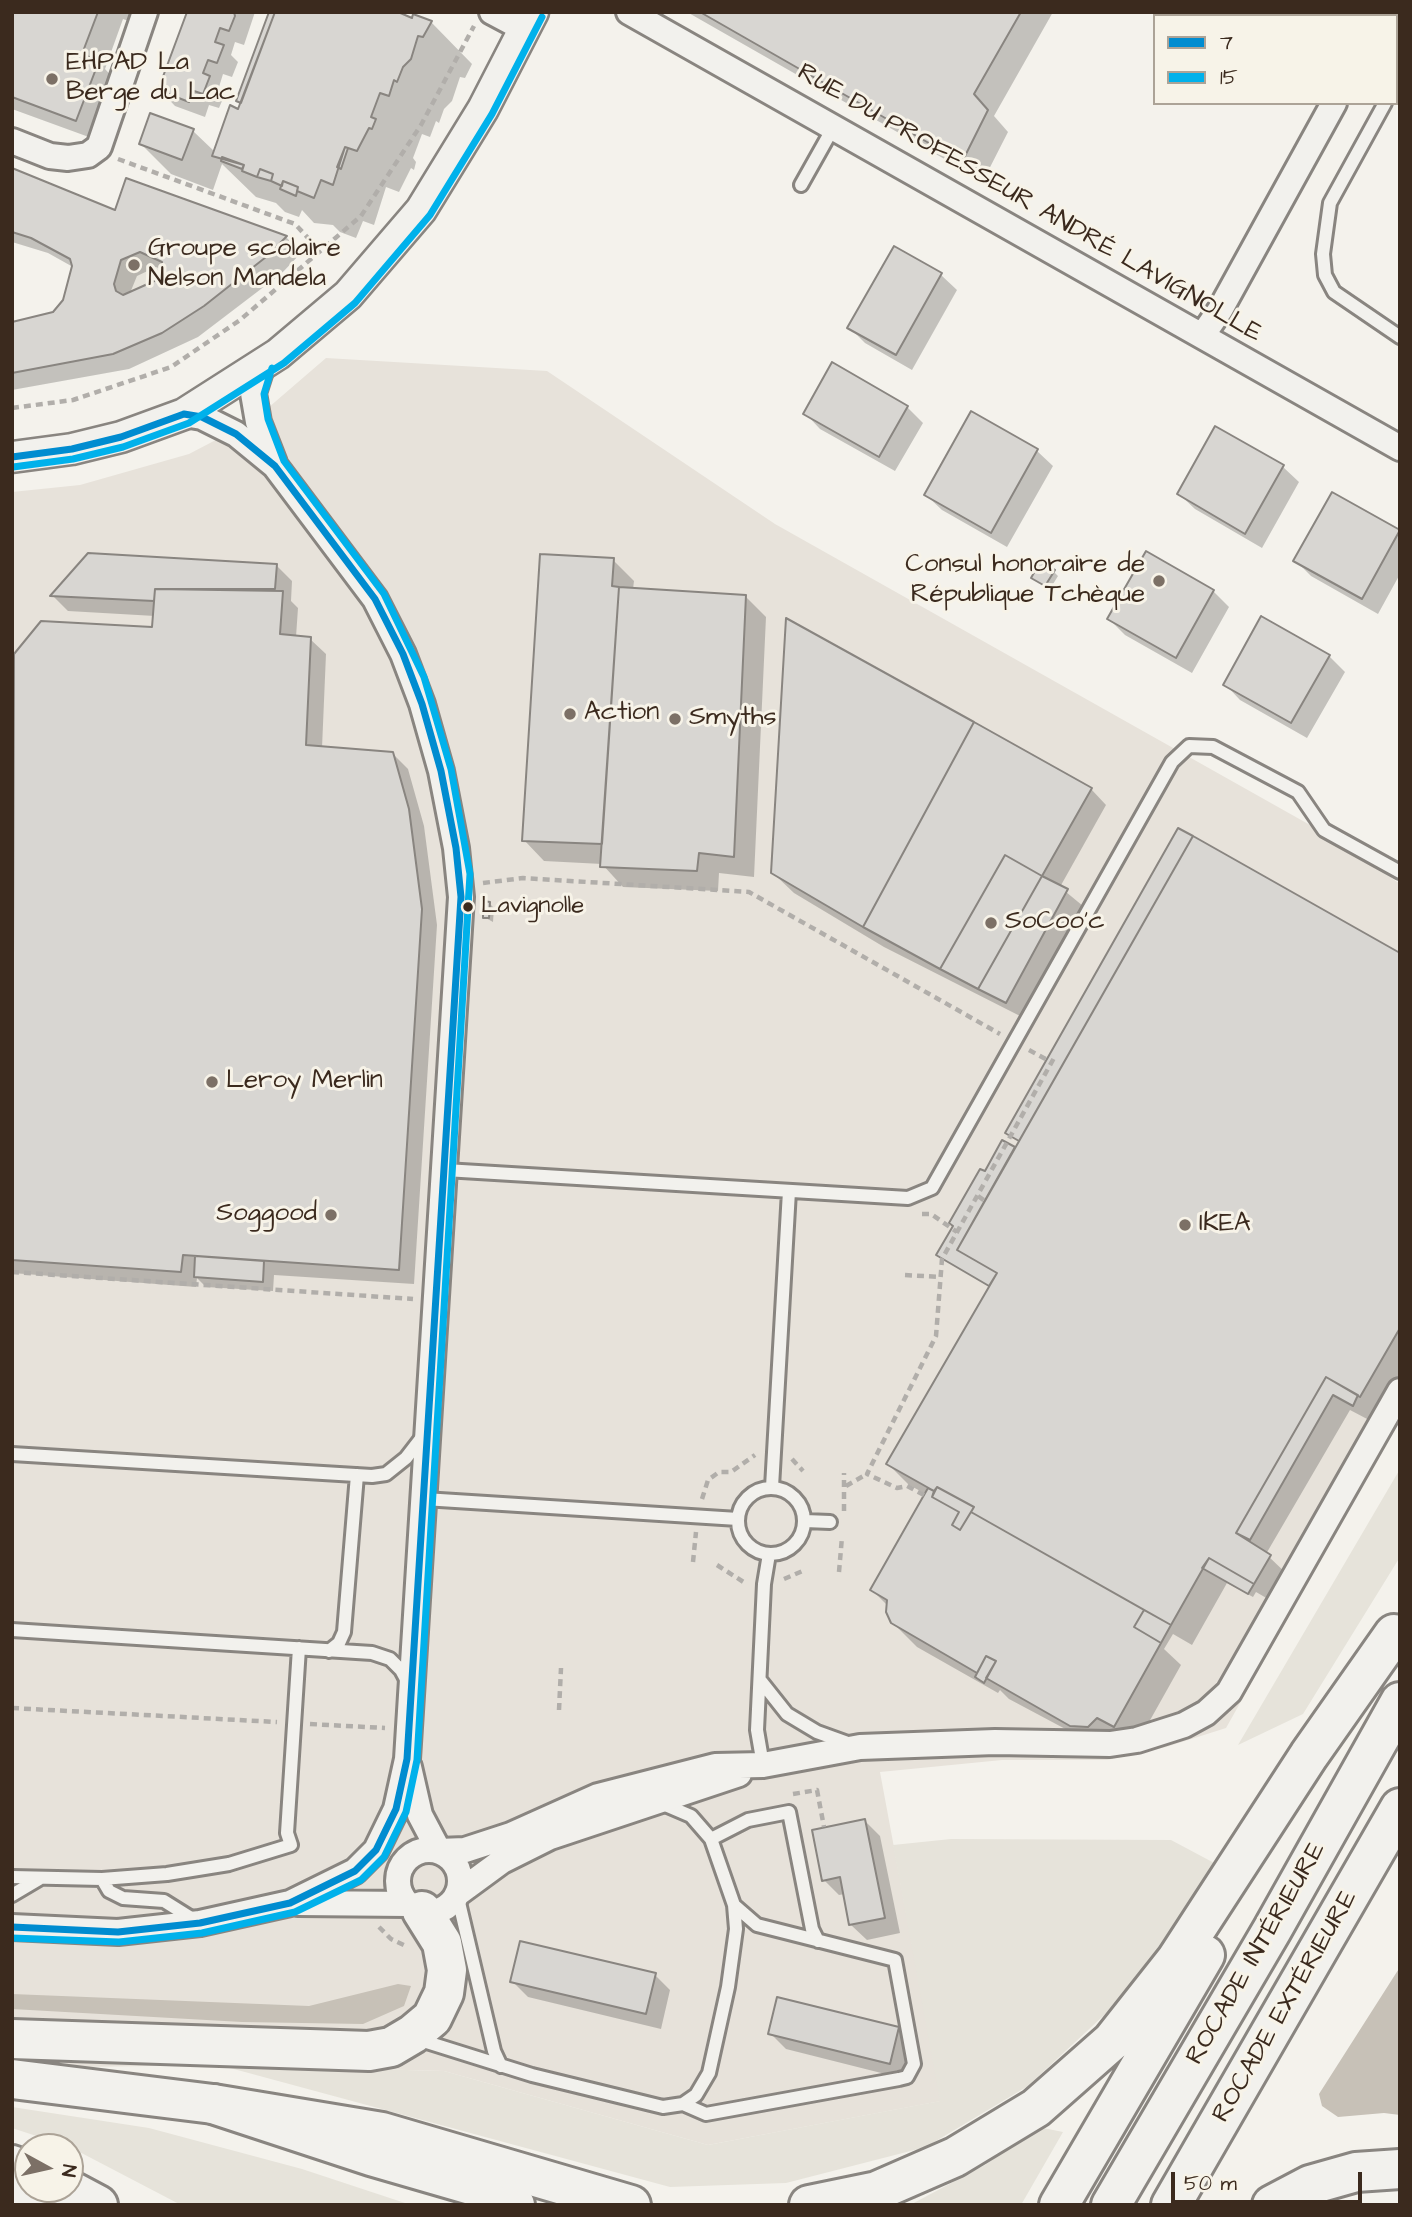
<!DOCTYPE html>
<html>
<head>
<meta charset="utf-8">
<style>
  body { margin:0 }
  #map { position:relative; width:1412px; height:2217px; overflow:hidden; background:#f4f2ec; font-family:"Architects Daughter",sans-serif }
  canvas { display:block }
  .frame { position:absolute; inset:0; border:14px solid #3b2a1e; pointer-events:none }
  .legend { position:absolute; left:1153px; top:14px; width:245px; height:91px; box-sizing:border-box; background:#f7f3e8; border:2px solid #aca397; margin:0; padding:9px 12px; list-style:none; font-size:21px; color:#3b2a1e }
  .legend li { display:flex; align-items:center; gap:14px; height:35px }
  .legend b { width:35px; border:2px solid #aca397 }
  .north { position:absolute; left:14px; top:2133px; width:70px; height:70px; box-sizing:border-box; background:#f7f3e8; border:2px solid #aca397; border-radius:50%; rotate:98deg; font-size:19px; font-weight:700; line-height:28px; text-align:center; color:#3b2a1e }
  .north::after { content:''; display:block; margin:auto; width:24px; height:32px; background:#7c7066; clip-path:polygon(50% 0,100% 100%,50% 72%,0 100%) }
  .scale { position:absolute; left:1171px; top:2172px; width:191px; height:32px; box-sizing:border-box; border:4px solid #3b2a1e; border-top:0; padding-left:9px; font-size:21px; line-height:24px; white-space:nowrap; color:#3b2a1e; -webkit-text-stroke:5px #f7f3e8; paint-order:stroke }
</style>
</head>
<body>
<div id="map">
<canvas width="1412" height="2217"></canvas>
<div class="frame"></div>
<ul class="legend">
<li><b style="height:9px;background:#008cd0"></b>7</li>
<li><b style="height:9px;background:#00b1eb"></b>15</li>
</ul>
<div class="north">N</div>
<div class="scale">50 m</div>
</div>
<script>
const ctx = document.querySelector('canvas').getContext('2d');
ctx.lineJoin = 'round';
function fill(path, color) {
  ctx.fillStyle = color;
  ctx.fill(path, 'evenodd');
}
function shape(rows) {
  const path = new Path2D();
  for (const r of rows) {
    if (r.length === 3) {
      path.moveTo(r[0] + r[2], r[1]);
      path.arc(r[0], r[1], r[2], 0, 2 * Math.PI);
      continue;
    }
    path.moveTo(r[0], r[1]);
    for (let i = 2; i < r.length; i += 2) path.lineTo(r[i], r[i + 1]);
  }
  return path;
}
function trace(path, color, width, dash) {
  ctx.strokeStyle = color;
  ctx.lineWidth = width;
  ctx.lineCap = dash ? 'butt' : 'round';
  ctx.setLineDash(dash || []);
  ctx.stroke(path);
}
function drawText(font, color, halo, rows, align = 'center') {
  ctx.font = font + ' "Architects Daughter",sans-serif';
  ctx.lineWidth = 6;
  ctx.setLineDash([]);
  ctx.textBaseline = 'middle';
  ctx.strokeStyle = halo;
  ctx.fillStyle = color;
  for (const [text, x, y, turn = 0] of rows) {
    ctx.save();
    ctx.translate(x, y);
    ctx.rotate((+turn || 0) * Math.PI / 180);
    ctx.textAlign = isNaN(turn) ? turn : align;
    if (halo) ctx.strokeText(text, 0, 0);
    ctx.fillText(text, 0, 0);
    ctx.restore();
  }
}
fill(shape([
  [326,358,547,371,775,524,1342,843,1400,884,1400,1419,1226,1728,1166,1747,1107,1760,1002,1760,880,1772,941,2101,708,2145,444,2071,219,2065,12,2068,12,492,80,485,189,454,254,420]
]), '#e7e2da');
fill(shape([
  [140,252,162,262,161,278,123,295,116,291,114,284,121,260],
  [1400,1469,1400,1557,1303,1714,1238,1745],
  [951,1839,1171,1840,1218,1865,1187,1919,1131,1990,1028,2086,926,2147,786,2183,670,2187,219,2065,444,2071,708,2145,940,2101,893,1845],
  [12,2107,149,2128,302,2169,411,2205,181,2205,70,2147,12,2128],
  [1038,2127,1063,2132,1021,2205,910,2205,985,2165]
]), '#e6e3da');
fill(shape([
  [1400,1967,1400,2115,1384,2113,1338,2117,1322,2106,1319,2094],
  [398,1984,411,1986,404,2006,363,2024,242,2022,12,2009,12,1994,309,2006]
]), '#c7c1b7');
fill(shape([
  [12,12,144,12,140,25,123,19,105,69,118,83,97,140,12,109],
  [187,12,255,12,244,45,235,42,231,55,238,62,232,77,223,74,219,87,225,94,219,108,209,105,205,117,175,106,160,90],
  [271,12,400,12,406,18,431,22,472,64,465,78,460,77,452,101,444,109,439,123,436,121,430,137,422,134,413,158,416,162,414,170,411,168,399,192,386,187,374,225,363,221,356,238,340,232,333,225,314,223,302,210,299,217,285,212,276,203,256,197,222,164,213,190,171,174,141,144,193,131,215,152,239,111,242,104,238,100],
  [687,12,1053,12,994,116,1008,132,983,181],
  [12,170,116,212,127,180,286,237,301,253,282,273,198,337,129,369,12,390,12,323,54,314,65,301,73,267,48,253,12,242],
  [156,267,163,270,162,279,130,293,137,276],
  [894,248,941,275,957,290,912,370,865,343,849,327],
  [907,407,923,423,895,471,820,429,805,413],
  [972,414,1037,451,1053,466,1007,547,942,510,926,495],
  [1216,429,1283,467,1299,482,1262,548,1195,509,1179,494],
  [1332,494,1400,533,1400,574,1378,614,1311,576,1295,560],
  [613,560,634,581,633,589,745,596,766,617,754,877,719,873,718,891,623,887,602,864,544,861,524,840],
  [277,566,292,581,291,601,298,608,296,637,310,639,326,654,322,748,392,753,408,769,424,826,437,925,414,1284,274,1275,273,1291,206,1287,197,1278,196,1287,12,1273,12,713,16,655,154,629,155,616,68,611,53,596],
  [1053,571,1058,576,1050,589,1033,578],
  [1213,591,1229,607,1192,673,1125,635,1109,619],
  [1329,656,1345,672,1307,738,1240,700,1225,684],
  [1091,789,1106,805,1060,887,1083,906,1022,1017,884,947,794,893,772,872],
  [1179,830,1400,955,1400,1385,1382,1416,1373,1411,1369,1420,1350,1410,1266,1554,1290,1577,1275,1603,1256,1592,1253,1597,1227,1583,1192,1645,1173,1634,1164,1649,1181,1665,1135,1747,1101,1748,1009,1699,1000,1690,998,1693,917,1647,895,1625,888,1606,872,1590,926,1494,909,1485,888,1464,990,1287,938,1255,1003,1142,1016,1150,1020,1142,1007,1132],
  [489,903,494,908,493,922,484,917],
  [865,1821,880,1836,900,1933,867,1940,851,1925,845,1894,839,1895,824,1880],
  [655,1975,670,1990,661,2029,528,1997,512,1981],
  [898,2029,914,2045,905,2079,786,2049,770,2033]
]), '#0003');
const building = shape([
  [12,12,98,12,82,54,99,61,76,121,12,97,12,12],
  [187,12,234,12,235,16,229,31,220,28,215,42,224,45,217,63,208,60,203,73,210,76,203,94,194,91,189,102,158,90,187,12],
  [269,12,275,12,241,103,236,101,269,12],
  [275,12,398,12,412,18,413,14,432,21,423,37,418,36,411,59,403,67,397,82,394,80,389,96,380,93,371,117,376,119,372,129,369,128,357,151,345,147,333,185,321,180,314,198,297,191,298,187,283,181,282,186,271,181,273,174,260,169,257,177,242,171,244,165,212,156,230,105,238,109,275,12],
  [700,12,1021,12,974,94,988,110,962,162,700,12],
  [150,113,194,129,182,160,139,144,150,113],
  [345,147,348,148,341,169,337,167,345,147],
  [222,157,244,165,242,169,221,161,222,157],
  [12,168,115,210,126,178,287,236,266,257,204,306,162,333,113,354,12,373,12,322,53,312,63,300,72,266,70,259,31,238,12,232,12,168],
  [140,252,162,262,161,278,123,295,116,291,114,284,121,260,140,252],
  [260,169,273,174,271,181,257,177,260,169],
  [283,181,298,187,296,196,280,189,283,181],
  [894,246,942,273,896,355,847,328,894,246],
  [832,362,908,406,879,457,803,414,832,362],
  [971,411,1038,449,991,533,924,495,971,411],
  [1215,426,1284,465,1245,534,1177,494,1215,426],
  [1332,492,1400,530,1362,599,1293,561,1332,492],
  [1146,551,1214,590,1176,658,1107,619,1146,551],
  [88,553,277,564,275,589,155,589,154,601,50,596,88,553],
  [540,554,614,558,612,586,619,587,602,844,522,841,540,554],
  [1040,562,1055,570,1045,586,1031,578,1040,562],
  [619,587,746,595,734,857,699,853,697,871,600,867,619,587],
  [155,589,283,591,280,634,311,637,306,745,393,752,409,809,422,909,399,1270,183,1255,181,1272,12,1260,14,654,41,621,152,627,155,589],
  [1261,616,1330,655,1291,723,1223,685,1261,616],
  [786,618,974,722,863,927,771,873,786,618],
  [974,722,1092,788,1042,876,1005,855,940,969,863,927,974,722],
  [1178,828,1193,836,1019,1141,1005,1133,1178,828],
  [1193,836,1400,953,1400,1328,1360,1397,1326,1377,1236,1533,1271,1555,1254,1584,1209,1558,1171,1625,971,1512,974,1507,937,1487,934,1491,886,1464,997,1273,957,1250,1193,836],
  [1005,855,1042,876,978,989,940,969,1005,855],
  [1042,876,1068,889,1006,1003,978,989,1042,876],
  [483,901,490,902,489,918,483,918,483,901],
  [1002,1140,1015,1147,957,1250,997,1273,989,1286,936,1255,953,1226,949,1223,980,1169,985,1171,1002,1140],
  [195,1256,264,1261,263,1282,194,1277,195,1256],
  [1326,1377,1358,1395,1353,1406,1333,1395,1250,1540,1236,1533,1326,1377],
  [937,1487,974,1507,960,1530,952,1525,959,1512,932,1497,937,1487],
  [928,1488,934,1491,932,1497,959,1512,952,1525,960,1530,971,1512,1144,1610,1134,1627,1161,1643,1114,1727,1097,1718,1088,1727,1070,1726,986,1678,996,1661,986,1656,977,1673,891,1623,886,1612,887,1600,870,1590,928,1488],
  [1209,1558,1254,1584,1248,1594,1202,1568,1209,1558],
  [1144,1610,1171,1625,1161,1643,1134,1627,1144,1610],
  [986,1656,996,1661,984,1683,975,1677,986,1656],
  [865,1819,885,1918,849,1925,840,1877,822,1881,812,1830,865,1819],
  [520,1941,656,1973,646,2014,510,1982,520,1941],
  [777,1997,899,2027,890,2064,768,2034,777,1997]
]);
fill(building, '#d8d6d2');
trace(building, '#898580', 2);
const service = shape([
  [1396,83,1400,77],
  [1385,103,1330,203,1323,254,1325,275,1334,292,1400,337],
  [801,185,833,128],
  [445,1170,908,1198,932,1188,1172,762,1189,746,1213,747,1298,792,1324,830,1400,872],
  [12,1454,372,1476,386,1474,406,1458,423,1436],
  [772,1487,789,1191],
  [771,1521,33],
  [424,1499,738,1519],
  [805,1521,830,1522],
  [12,1630,372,1653,390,1659,401,1670,408,1683],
  [329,1651,339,1643,344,1632,357,1475],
  [760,1680,787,1714,817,1732,853,1745],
  [763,1765,757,1730,764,1584,769,1554],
  [711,1839,748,1820,789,1812,812,1929,818,1941],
  [12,1877,102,1879,167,1874,229,1864,291,1845,287,1833,299,1648],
  [102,1879,109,1891,123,1898,164,1901,196,1921],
  [457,1894,494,2051,501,2066],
  [12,1895,39,1879],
  [417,2039,532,2075,663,2107,683,2104,696,2095,709,2073,728,1987,736,1929,734,1905,711,1839,691,1816,663,1804],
  [683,2104,706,2114,899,2079,907,2077,914,2064,895,1960,757,1925,734,1905]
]);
const minor = shape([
  [492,12,524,29],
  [629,12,1400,448],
  [1383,16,1385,12],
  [12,141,50,156,68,158,88,155,99,147,145,12],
  [1202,336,1220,310,1334,103],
  [262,365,253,393,258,422,274,463],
  [409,1767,420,1815,439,1851,465,1850,511,1835,598,1796,715,1766,763,1765,860,1747,995,1742,1110,1744,1137,1740,1184,1725,1206,1713,1229,1692,1400,1391],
  [429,1881,31],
  [457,1894,502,1861,550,1837,739,1774],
  [298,1903,408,1904],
  [12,1927,118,1932,200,1923,290,1903,355,1871,376,1850,396,1809,407,1759,461,897,456,848,441,771,422,704,403,654,375,599,275,466,236,434,202,417,184,414]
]);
const tertiary = shape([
  [12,457,72,449,121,437,184,414,278,354,348,295,421,210,483,109,533,12]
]);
const trunk = shape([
  [12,2039,369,2051,391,2047,413,2034,432,2018,444,1993,447,1970,442,1943,422,1911],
  [12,2079,213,2104,371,2156,478,2187,515,2205]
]);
const motorway = shape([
  [213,2104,382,2132,631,2205],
  [12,2165,28,2171],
  [68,2189,98,2205],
  [12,2196,46,2205],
  [809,2205,877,2191,955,2157,1036,2108,1112,2041,1176,1960,1309,1755,1394,1634],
  [1059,2205,1205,1955],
  [1111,2205,1272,1930,1400,1702],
  [1171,2205,1400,1808],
  [1272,2205,1310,2185,1356,2172,1400,2169]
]);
trace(service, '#898580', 18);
trace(minor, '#898580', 30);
trace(tertiary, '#898580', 35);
trace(trunk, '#898580', 44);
trace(motorway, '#898580', 44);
trace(shape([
  [118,159,295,224,321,252],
  [12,408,73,400,171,367,240,320,361,216,421,125,474,26],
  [483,883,523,878,749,892,1000,1034],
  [1029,1050,1051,1062],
  [978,1196,985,1201],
  [922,1214,931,1214,957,1232],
  [12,1272,413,1299],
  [905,1275,941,1277],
  [792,1459,803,1471],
  [846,1486,867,1474],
  [924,1495,907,1486,897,1488,867,1474,936,1336,942,1259,1054,1058],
  [702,1499,708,1480,719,1472,731,1472,755,1455],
  [844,1511,844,1473],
  [693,1562,696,1532],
  [717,1565,745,1583],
  [839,1572,842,1537],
  [784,1579,805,1570],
  [12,1708,277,1722],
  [559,1710,561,1668],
  [310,1724,385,1728],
  [793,1794,817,1790,824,1827],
  [379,1927,391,1939,406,1946]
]), '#b1aeaa', 4.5, [7, 5]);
trace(service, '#f2f1ed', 12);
trace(minor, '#f2f1ed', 24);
trace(tertiary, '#f2f1ed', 30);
trace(trunk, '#f2f1ed', 38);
trace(motorway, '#f2f1ed', 38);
trace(shape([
  [12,457,72,449,121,437,184,414],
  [12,1927,118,1932,200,1923,290,1903,355,1871,376,1850,396,1809,407,1759,461,897,456,848,441,771,422,704,403,654,375,599,275,466,236,434,202,417,184,414]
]), '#008cd0', 7);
trace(shape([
  [13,467,73,459,123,447,189,423,284,363,355,303,430,215,492,114,542,17],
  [12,1938,119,1942,202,1933,295,1912,361,1880,384,1857,406,1812,417,1760,470,874,451,769,424,677,384,594,284,461,268,419,264,394,272,368]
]), '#00b1eb', 7);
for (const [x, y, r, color] of [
  [52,79,7,"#7c7066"],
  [134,265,7,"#7c7066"],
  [1159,581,7,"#7c7066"],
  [570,714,7,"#7c7066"],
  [675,719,7,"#7c7066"],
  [468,907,6,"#3b2a1e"],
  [991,923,7,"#7c7066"],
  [212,1082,7,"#7c7066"],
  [331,1215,7,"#7c7066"],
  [1185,1225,7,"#7c7066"]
]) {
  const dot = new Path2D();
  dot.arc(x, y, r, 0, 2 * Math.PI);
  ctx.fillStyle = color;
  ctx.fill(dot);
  trace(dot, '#f7f3e8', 2.5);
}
drawText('24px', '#3b2a1e', '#f7f3e8', [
  ["Lavignolle",481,907]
], 'left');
drawText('26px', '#3b2a1e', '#f7f3e8', [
  ["EHPAD La",66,64],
  ["Berge du Lac",66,94],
  ["Groupe scolaire",148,250],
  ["Nelson Mandela",148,280],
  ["Consul honoraire de",1145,566,"right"],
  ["République Tchèque",1145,596,"right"],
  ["Action",584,714],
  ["Smyths",689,719],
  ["SoCoo'c",1005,923],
  ["Leroy Merlin",226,1082],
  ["Soggood",317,1215,"right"],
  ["IKEA",1199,1225]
], 'left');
drawText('26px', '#3b2a1e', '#f7f3e8', [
  ["RUE DU PROFESSEUR ANDRÉ LAVIGNOLLE",1029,204,30],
  ["ROCADE INTÉRIEURE",1257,1954,-60],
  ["ROCADE EXTÉRIEURE",1286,2007,-60]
]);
</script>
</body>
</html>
